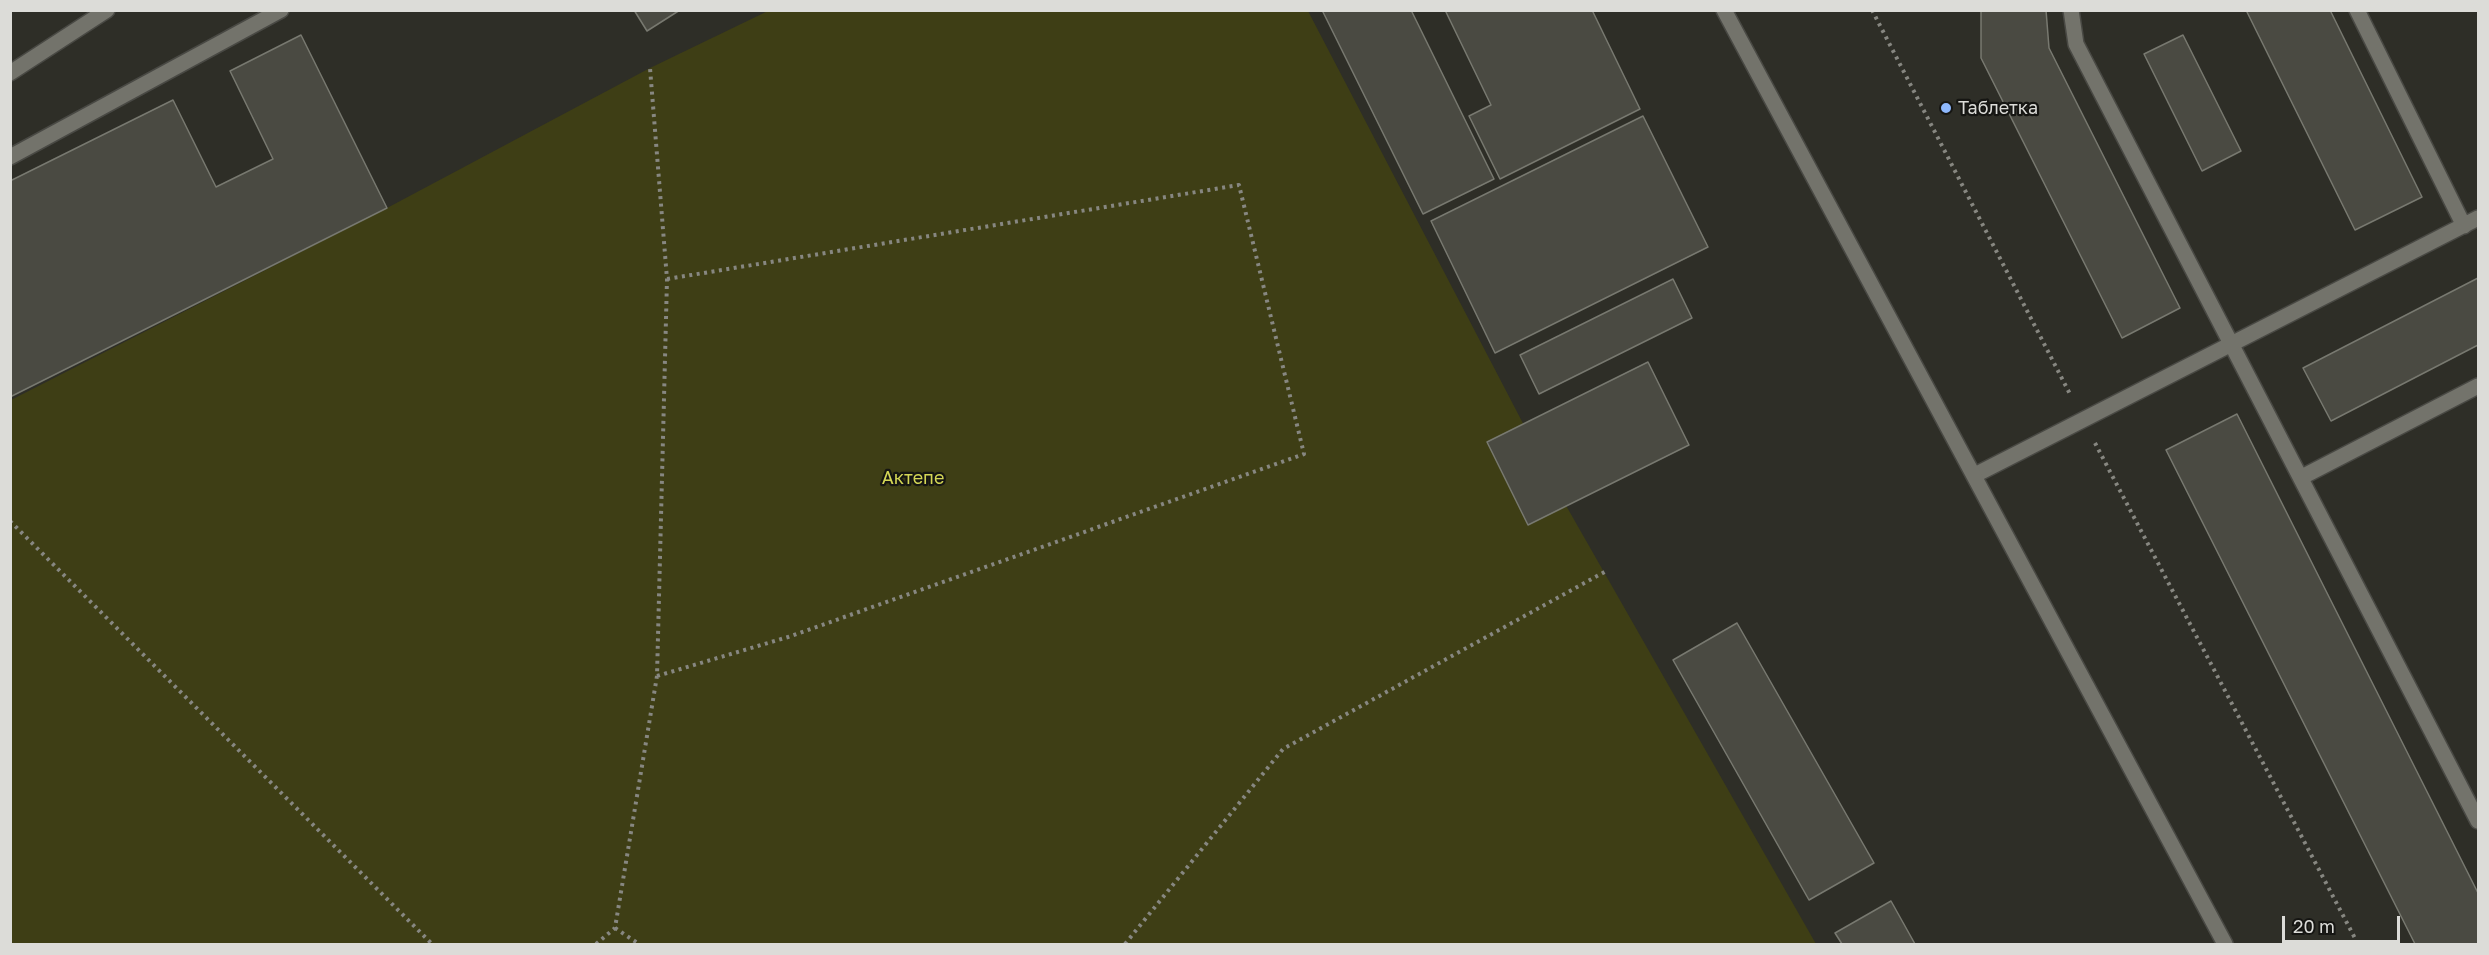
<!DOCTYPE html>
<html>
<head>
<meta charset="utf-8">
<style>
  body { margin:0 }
  #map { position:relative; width:2489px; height:955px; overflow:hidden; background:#2e2e27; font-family:"Golos Text",sans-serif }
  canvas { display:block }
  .frame { position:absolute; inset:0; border:12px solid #dcdcd8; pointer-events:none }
  .scale { position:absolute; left:2282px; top:916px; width:118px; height:27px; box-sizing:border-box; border:3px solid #dcdcd8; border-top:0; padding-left:8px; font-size:18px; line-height:21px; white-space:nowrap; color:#dcdcd8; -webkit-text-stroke:4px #161613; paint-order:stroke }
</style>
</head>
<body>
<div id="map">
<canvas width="2489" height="955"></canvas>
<div class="frame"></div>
<div class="scale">20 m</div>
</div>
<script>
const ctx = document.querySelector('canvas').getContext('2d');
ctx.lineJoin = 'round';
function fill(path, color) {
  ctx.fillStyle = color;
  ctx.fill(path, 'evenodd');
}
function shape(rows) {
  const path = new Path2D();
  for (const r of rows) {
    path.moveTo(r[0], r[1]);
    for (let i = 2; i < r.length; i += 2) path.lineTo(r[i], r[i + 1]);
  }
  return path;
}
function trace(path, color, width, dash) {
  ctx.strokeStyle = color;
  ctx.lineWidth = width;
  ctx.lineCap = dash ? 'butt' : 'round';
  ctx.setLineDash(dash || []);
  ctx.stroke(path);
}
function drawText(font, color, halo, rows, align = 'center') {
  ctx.font = font + ' "Golos Text",sans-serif';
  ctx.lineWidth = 4.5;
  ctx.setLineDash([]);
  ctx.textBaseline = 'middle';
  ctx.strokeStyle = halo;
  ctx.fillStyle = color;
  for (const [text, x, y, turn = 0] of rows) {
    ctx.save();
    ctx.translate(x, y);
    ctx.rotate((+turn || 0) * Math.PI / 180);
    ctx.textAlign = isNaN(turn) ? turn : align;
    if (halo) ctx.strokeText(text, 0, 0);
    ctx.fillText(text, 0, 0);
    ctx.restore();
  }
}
fill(shape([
  [770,10,1308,11,1564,502,1816,944,11,944,11,400,387,208,650,68]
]), '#3e3e15');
const building = shape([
  [634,10,680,10,647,31,634,10],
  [1322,10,1411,10,1494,179,1423,214,1322,10],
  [1445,10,1592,10,1640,109,1500,179,1469,116,1491,105,1445,10],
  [1981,10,2046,10,2049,48,2180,308,2122,338,1981,58,1981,10],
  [2246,10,2330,10,2422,197,2355,230,2246,10],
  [301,35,387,208,10,397,10,181,173,100,216,187,273,159,230,71,301,35],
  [2183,35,2241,151,2202,171,2144,54,2183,35],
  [1643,116,1708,247,1495,353,1431,221,1643,116],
  [2478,278,2478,345,2331,421,2303,368,2478,278],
  [1673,279,1692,318,1539,394,1520,355,1673,279],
  [1648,362,1689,445,1528,525,1487,442,1648,362],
  [2237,414,2478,893,2478,944,2415,944,2166,450,2237,414],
  [1737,623,1874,863,1809,900,1673,660,1737,623],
  [1891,901,1915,944,1842,944,1835,933,1891,901]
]);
fill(building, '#4a4a42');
trace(building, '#787970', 1.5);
const service = shape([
  [2071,10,2076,44,2478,821],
  [2357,10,2464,226],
  [10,73,107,10],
  [1975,475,2478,218],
  [2302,477,2478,386]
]);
const minor = shape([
  [10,157,281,10]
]);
const tertiary = shape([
  [1724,10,2225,944]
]);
trace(service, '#494944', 18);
trace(minor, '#494944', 18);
trace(tertiary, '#494944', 18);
trace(shape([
  [1872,10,2071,396],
  [2095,443,2358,944],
  [10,521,432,944],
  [657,676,788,637,1304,454,1239,185,667,279],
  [615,928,639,944],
  [596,944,615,928,657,676,667,279,650,68],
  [1125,944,1283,749,1608,570]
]), '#878781', 4, [3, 4.5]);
trace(service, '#73736b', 15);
trace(minor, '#73736b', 15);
trace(tertiary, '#73736b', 15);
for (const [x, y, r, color] of [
  [1946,108,6,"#8eb8fd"]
]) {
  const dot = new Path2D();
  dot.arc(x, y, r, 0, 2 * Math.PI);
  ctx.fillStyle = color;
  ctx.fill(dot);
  trace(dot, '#161613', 2);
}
drawText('18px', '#dcdcd8', '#161613', [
  ["Таблетка",1958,108]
], 'left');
drawText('18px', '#d4d655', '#161613', [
  ["Актепе",913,478]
]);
</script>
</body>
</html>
